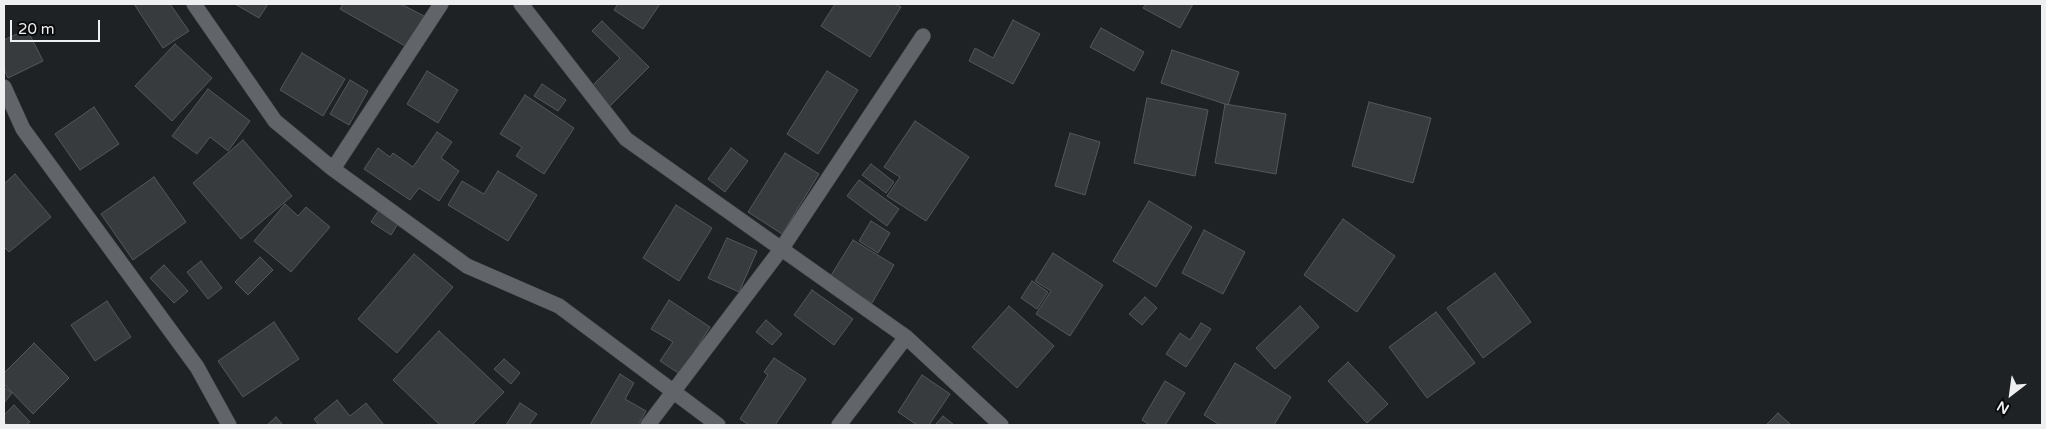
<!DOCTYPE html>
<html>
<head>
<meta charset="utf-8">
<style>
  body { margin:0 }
  #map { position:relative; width:2046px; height:429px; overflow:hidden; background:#1f2225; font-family:"Varela Round",sans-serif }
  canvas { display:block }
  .frame { position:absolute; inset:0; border:5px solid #edeff1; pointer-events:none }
  .north { position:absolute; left:1986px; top:369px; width:50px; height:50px; -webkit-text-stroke:4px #0a0b0d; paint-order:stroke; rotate:210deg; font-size:14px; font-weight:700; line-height:20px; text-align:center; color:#edeff1 }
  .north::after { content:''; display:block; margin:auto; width:18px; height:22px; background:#edeff1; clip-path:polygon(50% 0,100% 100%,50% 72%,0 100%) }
  .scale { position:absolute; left:10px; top:20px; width:90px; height:22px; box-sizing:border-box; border:2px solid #edeff1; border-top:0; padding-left:6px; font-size:15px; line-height:18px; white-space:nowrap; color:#edeff1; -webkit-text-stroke:4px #0a0b0d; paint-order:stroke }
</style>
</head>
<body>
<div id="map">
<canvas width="2046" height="429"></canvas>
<div class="frame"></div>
<div class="north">N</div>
<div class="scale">20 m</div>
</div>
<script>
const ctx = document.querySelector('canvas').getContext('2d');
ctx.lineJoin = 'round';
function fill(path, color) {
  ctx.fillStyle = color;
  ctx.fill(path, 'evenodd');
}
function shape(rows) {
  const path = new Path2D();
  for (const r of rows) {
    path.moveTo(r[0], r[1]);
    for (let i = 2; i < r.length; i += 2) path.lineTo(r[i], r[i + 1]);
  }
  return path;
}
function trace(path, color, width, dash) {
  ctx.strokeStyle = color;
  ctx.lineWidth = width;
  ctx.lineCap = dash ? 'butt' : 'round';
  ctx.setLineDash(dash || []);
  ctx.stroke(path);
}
const building = shape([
  [134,4,170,4,189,31,163,48,134,4],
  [235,4,268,4,259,18,235,4],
  [343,4,401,4,424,16,407,47,340,9,343,4],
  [618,4,660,4,643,29,614,10,618,4],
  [835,4,895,4,901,7,870,57,821,26,835,4],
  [1146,4,1193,4,1180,28,1143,8,1146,4],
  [1013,20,1040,34,1013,84,969,61,975,48,993,58,1013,20],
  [602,21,649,67,609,107,590,88,620,58,592,31,602,21],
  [1101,28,1144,52,1134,71,1090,47,1101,28],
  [27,29,43,61,8,78,4,69,4,40,27,29],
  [175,44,212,78,172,121,135,86,175,44],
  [1172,50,1239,72,1228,105,1161,83,1172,50],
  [302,53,345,79,323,116,280,90,302,53],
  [427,71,458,90,438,123,407,104,427,71],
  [827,71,858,90,818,154,787,134,827,71],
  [350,80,368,91,349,125,330,114,350,80],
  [542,84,566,100,558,111,534,96,542,84],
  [208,89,250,121,228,151,210,137,197,154,172,136,208,89],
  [525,95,574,128,544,174,516,156,522,147,500,134,525,95],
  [1147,98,1208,110,1195,176,1134,163,1147,98],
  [1369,102,1431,118,1413,183,1352,166,1369,102],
  [1225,104,1286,114,1276,174,1215,163,1225,104],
  [94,107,119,144,80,170,55,134,94,107],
  [915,121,969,157,926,221,887,196,900,177,884,167,915,121],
  [437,132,452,142,441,158,459,171,439,201,419,188,410,200,364,169,378,148,390,157,393,153,413,167,437,132],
  [1070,133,1100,142,1085,195,1055,186,1070,133],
  [243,140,292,196,241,239,193,183,243,140],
  [731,148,748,161,725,192,708,179,731,148],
  [785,153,819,174,782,234,748,212,785,153],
  [871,164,894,182,886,193,862,175,871,164],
  [498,171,537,195,508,241,448,205,462,181,484,194,498,171],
  [15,174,51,217,9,252,4,247,4,184,15,174],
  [154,177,186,222,133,260,101,214,154,177],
  [859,180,899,209,887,226,847,196,859,180],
  [1149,201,1192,227,1156,287,1113,261,1149,201],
  [285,204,298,216,306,207,330,227,291,272,254,241,285,204],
  [676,205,712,228,679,281,643,258,676,205],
  [379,210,399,222,391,235,371,222,379,210],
  [1343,219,1395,256,1357,312,1304,275,1343,219],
  [871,221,890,233,878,253,859,241,871,221],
  [1204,230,1245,252,1223,294,1182,273,1204,230],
  [727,238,757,251,739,292,708,278,727,238],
  [853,240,894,265,872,303,830,277,853,240],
  [1053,253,1103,285,1070,336,1036,314,1051,291,1035,281,1053,253],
  [414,254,453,287,397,353,358,319,414,254],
  [260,257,273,270,248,295,235,282,260,257],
  [201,261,222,288,208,299,187,272,201,261],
  [164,265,188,291,174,303,150,278,164,265],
  [1495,273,1531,322,1483,358,1447,308,1495,273],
  [1032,281,1048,292,1037,309,1021,298,1032,281],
  [812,290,853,319,834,345,794,315,812,290],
  [1145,297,1157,308,1142,325,1129,314,1145,297],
  [669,300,710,327,680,374,660,361,673,342,651,329,669,300],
  [107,301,131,337,95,361,71,325,107,301],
  [1009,306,1054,346,1017,388,972,347,1009,306],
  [1300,306,1319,327,1275,369,1256,348,1300,306],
  [1436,312,1475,363,1427,398,1389,347,1436,312],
  [766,320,782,334,772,345,756,332,766,320],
  [274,322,299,359,243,397,218,361,274,322],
  [1201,323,1211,329,1186,367,1166,354,1180,333,1190,340,1201,323],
  [439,331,504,392,472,425,440,425,393,380,439,331],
  [34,343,69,378,33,414,4,384,4,373,34,343],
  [774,358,806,379,775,425,749,425,740,419,768,375,764,372,774,358],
  [504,359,520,373,511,384,494,369,504,359],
  [1348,362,1388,404,1367,423,1328,381,1348,362],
  [1235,363,1291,397,1274,425,1220,425,1204,415,1235,363],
  [620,374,634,383,625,399,646,411,638,425,590,425,620,374],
  [922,375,950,394,929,425,917,425,898,412,922,375],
  [1165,381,1185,393,1165,425,1150,425,1142,420,1165,381],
  [4,387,12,393,4,403,4,387],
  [337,400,350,416,366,403,384,425,319,425,314,419,337,400],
  [520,403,537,414,529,425,506,425,520,403],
  [14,405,30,422,26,425,7,425,4,422,4,415,14,405],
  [1778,413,1791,425,1766,425,1778,413],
  [943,416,954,425,935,425,943,416],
  [276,417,283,425,267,425,276,417]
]);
fill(building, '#383b3e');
trace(building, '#54575b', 1);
const minor = shape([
  [194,4,275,121,333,169,467,266,559,306,718,425],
  [521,4,626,139,906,337,839,425],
  [4,87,23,129,197,367,229,425],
  [333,169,441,4],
  [906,337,1001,425],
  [648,425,782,248,923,36]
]);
trace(minor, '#3b3d40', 16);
trace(minor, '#616468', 15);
</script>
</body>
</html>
